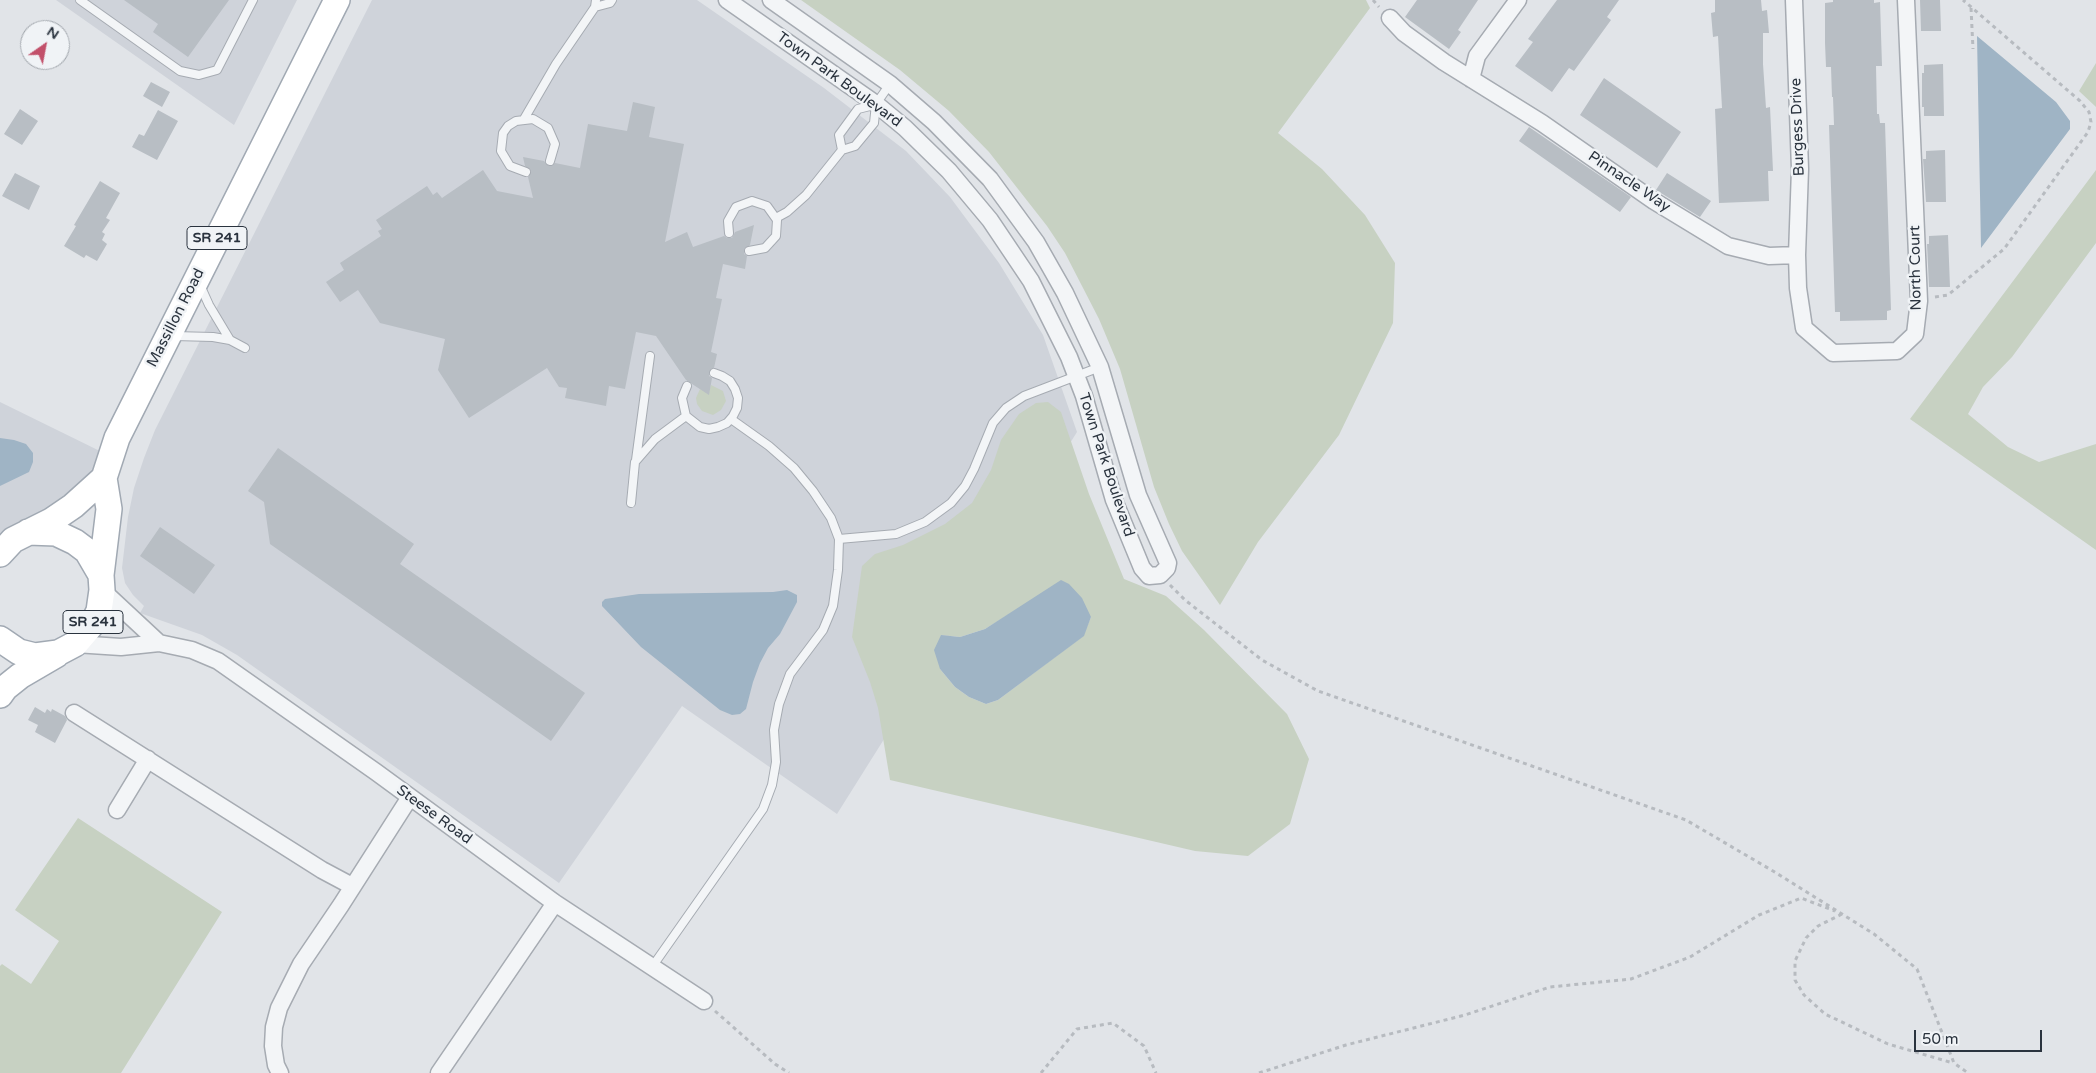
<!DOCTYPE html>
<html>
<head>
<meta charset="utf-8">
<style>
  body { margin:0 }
  #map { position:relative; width:2096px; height:1073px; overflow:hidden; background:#e1e4e8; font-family:"Varela Round",sans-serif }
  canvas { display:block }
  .north { position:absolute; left:20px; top:20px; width:50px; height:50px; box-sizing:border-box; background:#f0f3f6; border:1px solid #a1a6ac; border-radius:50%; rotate:33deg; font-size:14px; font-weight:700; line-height:20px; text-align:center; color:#2a333e }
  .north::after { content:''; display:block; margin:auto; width:18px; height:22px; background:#c2506a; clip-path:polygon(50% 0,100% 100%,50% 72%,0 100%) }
  .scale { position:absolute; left:1914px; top:1030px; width:128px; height:22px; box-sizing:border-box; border:2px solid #2a333e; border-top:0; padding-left:6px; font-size:15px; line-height:18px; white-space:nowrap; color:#2a333e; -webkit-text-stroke:4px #f0f3f6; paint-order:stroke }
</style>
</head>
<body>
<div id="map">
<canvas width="2096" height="1073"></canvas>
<div class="north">N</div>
<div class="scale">50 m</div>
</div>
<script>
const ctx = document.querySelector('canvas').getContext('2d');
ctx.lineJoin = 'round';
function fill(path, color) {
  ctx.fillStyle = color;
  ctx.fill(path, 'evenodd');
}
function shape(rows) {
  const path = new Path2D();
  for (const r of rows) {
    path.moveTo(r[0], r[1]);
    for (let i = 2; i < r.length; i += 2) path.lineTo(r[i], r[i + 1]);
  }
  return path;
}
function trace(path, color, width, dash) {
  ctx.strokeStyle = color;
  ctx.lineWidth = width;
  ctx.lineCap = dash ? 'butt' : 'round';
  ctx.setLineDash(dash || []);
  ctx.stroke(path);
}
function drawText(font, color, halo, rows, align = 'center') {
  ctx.font = font + ' "Varela Round",sans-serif';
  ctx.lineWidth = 5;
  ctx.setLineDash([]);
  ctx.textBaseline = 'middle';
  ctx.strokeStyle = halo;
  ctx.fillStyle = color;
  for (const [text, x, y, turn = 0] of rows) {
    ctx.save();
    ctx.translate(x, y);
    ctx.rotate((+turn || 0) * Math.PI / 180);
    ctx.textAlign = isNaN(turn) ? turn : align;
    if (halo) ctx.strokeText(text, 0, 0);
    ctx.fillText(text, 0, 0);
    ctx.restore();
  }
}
fill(shape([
  [56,0,297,0,234,125],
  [372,0,697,0,824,88,906,151,950,197,999,263,1043,335,1077,432,837,814,682,706,559,883,237,655,202,635,140,613,144,606,133,595,125,583,122,568,128,517,134,488,144,458,155,430],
  [0,402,110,456,104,478,0,541]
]), '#cfd3da');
fill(shape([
  [801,0,1366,0,1370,8,1278,133,1322,169,1365,215,1395,263,1393,323,1339,435,1258,542,1220,605,1182,551,1169,524,1154,487,1120,369,1099,319,1065,253,1047,226,989,152,949,111,900,70],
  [2096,63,2096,107,2079,91],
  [2096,170,2096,243,2012,357,1983,387,1968,414,2008,447,2039,462,2096,444,2096,550,1910,419],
  [711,385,723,391,726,401,721,410,713,415,702,411,697,404,696,398,700,389,709,392],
  [1048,402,1061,412,1089,494,1124,579,1166,596,1204,630,1287,714,1309,759,1290,824,1248,856,1195,851,890,780,878,708,870,682,852,637,862,566,875,554,903,545,945,524,972,503,991,470,1001,440,1019,414,1036,403],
  [1016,610,1091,617,1083,636,998,700,986,704,969,697,955,687,940,669,941,635,960,637,985,629],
  [78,818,222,912,121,1073,0,1073,0,966,2,964,31,984,59,941,15,910]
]), '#c7d1c2');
fill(shape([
  [1977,36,2056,102,2070,121,2070,129,1981,248],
  [0,438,14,440,26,444,33,453,33,462,29,472,0,486],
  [1061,580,1069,584,1082,598,1091,617,1084,636,998,700,986,704,969,697,955,687,940,669,934,650,941,635,960,637,985,629],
  [787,590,797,595,797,602,780,634,768,648,760,663,753,682,746,709,740,714,732,715,720,710,641,647,602,606,602,602,605,599,639,594,773,592]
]), '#9fb4c5');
fill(shape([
  [124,0,229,0,188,57,153,32,158,24],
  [1417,0,1478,0,1458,30,1461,32,1449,49,1405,17],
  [1557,0,1619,0,1607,17,1611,20,1574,71,1569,68,1552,92,1515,66,1533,42,1528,39],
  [1715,0,1761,0,1762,11,1767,10,1769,33,1763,33,1763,64,1766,108,1770,107,1773,171,1768,171,1769,201,1719,203,1715,109,1722,108,1718,36,1713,37,1711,13,1715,12],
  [1833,0,1874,0,1874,3,1880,2,1882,66,1876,66,1877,114,1879,114,1880,123,1885,123,1891,310,1887,311,1887,320,1840,321,1840,312,1835,312,1829,125,1834,125,1833,97,1832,97,1831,67,1826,67,1825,43,1825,3,1833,2],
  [1920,0,1940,0,1941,31,1921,31],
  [1943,64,1944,116,1924,116,1924,107,1922,107,1922,73,1924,73,1924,65],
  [1604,78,1681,132,1657,168,1580,115],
  [151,82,170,92,162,107,143,96],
  [633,102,655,107,649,137,684,144,665,242,687,232,693,247,724,236,727,238,732,238,735,232,754,225,750,245,744,250,744,254,747,256,745,269,723,264,716,298,722,299,711,352,717,354,714,368,709,372,709,376,712,378,709,395,686,380,656,336,636,332,625,389,609,386,606,406,565,398,567,388,559,387,547,368,469,418,438,370,445,339,380,323,358,290,340,302,326,282,344,270,340,263,381,236,378,231,382,229,376,220,427,186,433,195,437,192,442,198,483,170,497,191,533,198,528,177,531,171,525,166,523,157,544,161,549,166,555,163,580,168,588,124,627,131],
  [20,109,38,121,22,145,4,134],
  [158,110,178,121,157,160,132,147,139,134,144,136],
  [1529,127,1631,197,1620,212,1519,141],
  [1945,150,1946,202,1926,202,1923,159,1926,159,1926,151],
  [15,173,40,186,29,210,2,196],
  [1667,173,1711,201,1700,217,1656,190],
  [100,181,120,193,106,218,110,220,102,232,105,234,102,240,107,244,97,261,86,255,84,258,64,246,76,226,74,225],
  [1948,235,1950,287,1929,287,1927,244,1929,244,1929,236],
  [278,448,414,544,400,564,585,693,551,741,270,544,264,502,248,491],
  [160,527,215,565,194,594,140,556],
  [35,707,45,713,47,709,51,712,52,709,65,716,67,720,55,743,35,732,38,725,28,720]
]), '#b8bec4');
const service = shape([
  [80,0,180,71,199,75,217,70,253,0],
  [595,7,610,3,612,0],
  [524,119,556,64,595,7,596,0],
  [842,150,839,135,858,109,874,105],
  [526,172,510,166,501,151,503,133,508,126,516,121,533,119,548,128,555,144,550,161],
  [776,218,787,212,806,195,842,150,855,146,874,123,876,104,890,84],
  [729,233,728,221,736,207,752,201,767,206,777,220,776,236,765,248,749,251],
  [200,285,209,305,230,340],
  [174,336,213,337,230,340,245,348],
  [687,386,682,398,686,416,700,427,709,429,718,427,727,423,733,416,737,408,738,398,735,389,730,381,722,376,714,373],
  [731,419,769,446,794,468,813,491,831,518,839,539],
  [636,460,650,356],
  [631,503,635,462,655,439,686,416],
  [652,967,763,809,772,785,776,762,774,730,779,704,790,674,823,630,833,606,838,570,839,539,896,534,925,522,951,503,965,486,974,469,993,423,1006,408,1024,396,1100,367]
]);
const minor = shape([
  [727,0,876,104,905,128,949,171,990,220,1031,281,1069,357,1084,396,1114,500,1142,568,1149,576,1160,575,1167,568,1168,563,1138,495,1100,367,1065,293,1036,242,990,179,934,122,890,84,771,0],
  [1794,0,1800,169,1797,255,1798,288,1804,328,1833,353,1897,351,1915,334,1919,301,1906,0],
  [1390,18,1404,33,1444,62,1542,123,1654,201,1728,246,1769,256,1797,255],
  [1471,79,1477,56,1518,0],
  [102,590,159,643],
  [75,644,121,647,159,643,192,650,218,661,376,772,555,903,704,1001],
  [74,713,322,870,352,886],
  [117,810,148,759],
  [280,1073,276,1065,273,1046,274,1027,279,1008,301,964,341,905,410,797],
  [439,1073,555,903]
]);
const primary = shape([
  [0,554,13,540,51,521,73,506,104,478],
  [101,575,109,509,104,478,117,438,337,0],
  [0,639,19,652,35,656,58,653,75,644,93,623,99,611,102,590,101,575,87,551,75,542,56,533,28,532],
  [0,695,5,688,20,676,56,655]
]);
trace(service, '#a6abb2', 10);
trace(minor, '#a6abb2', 19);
trace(primary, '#a1a9b3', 28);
trace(shape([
  [1373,0,1379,7],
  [1971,8,1973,49],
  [1935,297,1948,295,2004,249,2088,132,2091,122,2089,112,2080,101,1963,0],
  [1170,585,1185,600,1262,660,1318,691,1686,820,1773,871,1874,934,1917,969,1954,1063,1968,1073],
  [1842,914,1818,926,1806,938,1795,961,1795,980,1804,995,1825,1014,1888,1044,1953,1063],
  [715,1011,775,1064,789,1073],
  [1041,1073,1077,1029,1113,1023,1144,1046,1156,1073],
  [1259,1073,1346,1045,1465,1015,1550,987,1631,979,1690,957,1759,915,1801,898,1835,911]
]), '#b7bbc0', 3, [4, 4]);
trace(service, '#f3f5f7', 8);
trace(minor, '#f3f5f7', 16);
trace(primary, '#fff', 25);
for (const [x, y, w] of [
  [217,238,60],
  [93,622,60]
]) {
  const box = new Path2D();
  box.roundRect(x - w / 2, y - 11.5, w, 23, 4);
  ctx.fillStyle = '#f0f3f6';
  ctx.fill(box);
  trace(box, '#2a333e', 1);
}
drawText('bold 14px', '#2a333e', null, [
  ["SR 241",217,238],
  ["SR 241",93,622]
]);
drawText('15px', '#2a333e', '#f0f3f6', [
  ["Town Park Boulevard",839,80,36],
  ["Burgess Drive",1798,127,-92],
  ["Pinnacle Way",1629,182,34],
  ["North Court",1916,268,-91],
  ["Massillon Road",176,318,-63],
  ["Town Park Boulevard",1106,465,72],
  ["Steese Road",434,815,36]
]);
</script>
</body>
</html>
